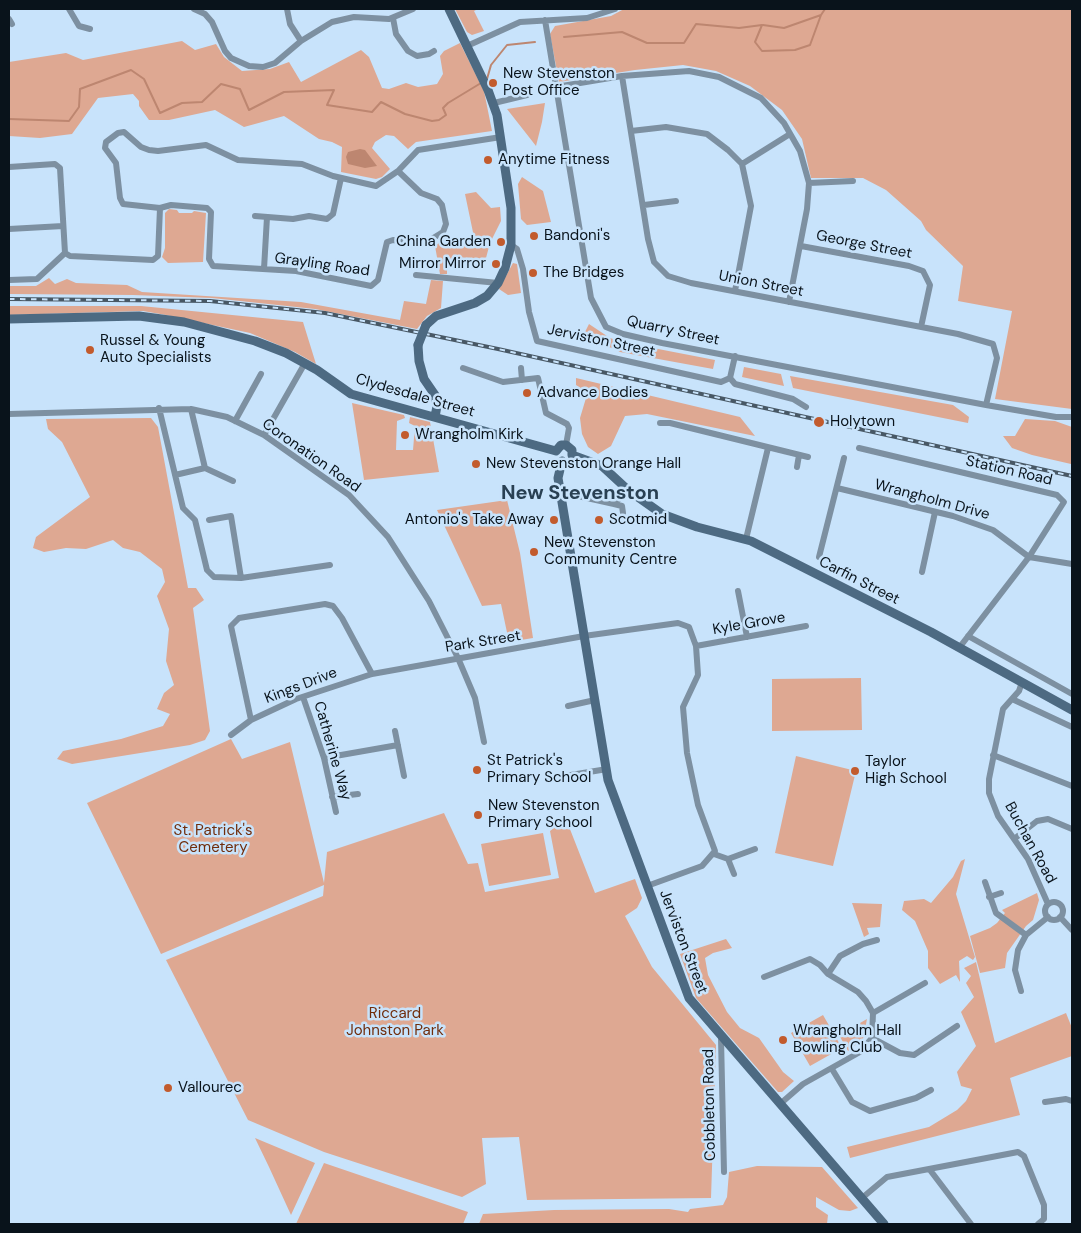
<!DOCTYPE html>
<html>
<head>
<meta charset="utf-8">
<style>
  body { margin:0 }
  #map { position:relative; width:1081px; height:1233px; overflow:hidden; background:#c8e3fb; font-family:"DM Sans",sans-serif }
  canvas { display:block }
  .frame { position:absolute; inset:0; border:10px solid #09131b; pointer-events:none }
</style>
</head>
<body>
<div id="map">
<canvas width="1081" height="1233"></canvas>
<div class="frame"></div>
</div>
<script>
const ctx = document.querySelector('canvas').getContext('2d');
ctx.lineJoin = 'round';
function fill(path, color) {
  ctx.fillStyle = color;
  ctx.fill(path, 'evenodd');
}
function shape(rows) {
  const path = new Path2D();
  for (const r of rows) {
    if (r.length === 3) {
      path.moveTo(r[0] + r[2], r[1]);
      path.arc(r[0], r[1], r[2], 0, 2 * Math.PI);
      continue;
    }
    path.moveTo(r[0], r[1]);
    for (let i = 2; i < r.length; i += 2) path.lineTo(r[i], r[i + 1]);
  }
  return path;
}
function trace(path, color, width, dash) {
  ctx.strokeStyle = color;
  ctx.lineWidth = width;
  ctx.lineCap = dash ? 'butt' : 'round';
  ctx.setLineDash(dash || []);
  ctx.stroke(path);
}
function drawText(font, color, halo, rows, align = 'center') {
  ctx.font = font + ' "DM Sans",sans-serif';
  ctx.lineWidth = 5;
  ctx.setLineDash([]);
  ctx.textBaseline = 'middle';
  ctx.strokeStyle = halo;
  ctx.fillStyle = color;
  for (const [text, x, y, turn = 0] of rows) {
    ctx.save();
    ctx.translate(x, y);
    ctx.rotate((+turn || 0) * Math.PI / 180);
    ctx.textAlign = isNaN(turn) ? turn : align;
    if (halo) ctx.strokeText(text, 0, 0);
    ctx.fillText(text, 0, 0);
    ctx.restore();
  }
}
fill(shape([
  [455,9,478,9,474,11,484,31,472,35,467,32],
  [624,9,1072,9,1072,409,995,399,1012,311,958,301,963,266,926,230,921,221,886,190,863,178,811,178,802,139,782,110,750,86,716,71,683,65,635,70,559,82,550,34,555,26,611,16],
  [182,41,195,50,216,44,224,57,242,71,270,69,289,62,301,82,361,50,369,57,382,88,389,89,406,83,418,87,437,84,443,74,440,56,444,51,460,43,484,91,492,131,416,142,408,149,394,136,386,135,375,142,372,148,390,169,382,177,376,179,341,172,342,147,332,142,319,139,284,116,244,127,215,110,169,120,149,120,139,106,139,101,133,94,98,98,72,134,40,138,9,136,9,62,66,53,83,60],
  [545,103,542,122,536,146,507,109],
  [522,177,543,191,551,222,527,225,521,219,518,184],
  [476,192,491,208,500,207,501,221,490,243,486,258,478,269,454,266,447,269,447,274,440,274,435,246,446,237,454,244,474,237,465,194],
  [169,209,177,210,179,213,192,213,194,211,206,213,203,262,168,263,162,257,165,248,165,213],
  [513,263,517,264,521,293,508,295,499,289],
  [49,278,55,284,67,279,76,283,127,285,142,292,301,302,400,320,404,301,426,304,431,280,443,281,441,308,427,316,417,329,315,309,212,298,133,295,9,294,9,286,36,286],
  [9,306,141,306,303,322,316,364,295,352,250,333,166,315,143,311,9,315],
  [589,324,610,338,622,342,715,360,713,369,620,352,613,348,580,342],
  [744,367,781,374,784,386,742,377],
  [790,376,953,405,969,417,968,423,793,388],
  [576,378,740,417,755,436,647,414,625,416,611,446,598,454,588,447,582,434,580,418,586,398,584,390,576,385],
  [352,403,404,415,405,418,397,421,396,450,413,450,415,426,409,423,410,417,430,422,439,472,364,480],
  [151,418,158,427,188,588,196,588,204,600,193,608,210,731,205,740,190,745,72,764,57,759,63,751,121,739,163,726,170,714,157,709,164,693,174,685,166,661,169,629,157,596,165,582,162,569,140,552,123,548,113,540,86,549,66,548,44,552,33,548,36,537,90,497,62,442,48,429,46,419],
  [1025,419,1055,421,1072,427,1071,464,1032,455,1012,448,1003,436,1015,436],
  [507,500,520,553,533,638,509,642,501,604,482,606,437,510],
  [861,678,862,730,772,731,772,679],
  [231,739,242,759,290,742,324,883,327,852,444,813,468,864,478,863,485,892,559,878,550,831,566,819,595,893,635,879,642,898,637,908,625,916,652,967,716,1045,711,1198,527,1200,519,1137,482,1138,486,1184,462,1197,324,1152,248,1120,166,960,323,896,324,885,161,954,87,803],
  [796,756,856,771,833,866,775,853],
  [543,833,551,875,489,886,481,844],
  [965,859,956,894,975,957,973,960,967,956,959,961,960,982,956,975,940,984,928,968,928,951,915,921,902,910,904,901,924,899,931,903,953,877,961,861],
  [1037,893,1039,900,1033,920,1026,926,1007,953,1005,968,980,973,970,936,990,928,997,923,1005,913,1002,910],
  [852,903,882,904,880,927,867,928,869,934,864,937],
  [726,939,732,948,713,953,705,958,708,975,727,1012,740,1028,759,1038,783,1072,794,1081,782,1092,778,1092,696,998,680,954],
  [976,962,995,1043,1066,1013,1072,1028,1072,1056,1010,1078,1020,1115,850,1158,847,1147,929,1127,957,1110,966,1101,972,1089,961,1086,957,1072,976,1046,961,1012,974,997,966,983,971,976,964,968],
  [823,1015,842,1048,810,1066,791,1033],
  [867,1019,863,1039,848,1051,839,1035],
  [255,1138,315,1163,291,1215,269,1167],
  [324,1163,468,1212,463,1224,296,1224],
  [757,1166,822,1167,858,1208,850,1211,839,1210,816,1197,816,1207,828,1215,827,1224,479,1224,483,1214,554,1210,669,1209,688,1212,690,1209,723,1205,727,1197,729,1172]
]), '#dea892');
fill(shape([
  [360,149,365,150,377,166,365,168,348,164,346,157,348,152]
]), '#bd8670');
trace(shape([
  [763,25,784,28,821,15,825,9],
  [564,37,622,32,647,43,684,43,696,24,739,28,762,25,755,42,762,51,795,50,810,45,821,15],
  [487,79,491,65,507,45,535,42],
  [9,119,69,121,79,107,80,89,131,70,144,79,160,113,182,103,202,102,221,84,240,89,249,110,284,92,334,90,327,105,372,112,381,102,405,114,432,121,439,120,446,115,443,108,448,103,481,83]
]), '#bd8670', 2);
trace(shape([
  [69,9,79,26,90,29],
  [194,9,205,14,212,22,225,51,231,58,249,66,263,67,275,63,301,41,332,22,354,17,389,19,413,9],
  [287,9,290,24,301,41],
  [393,18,396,34,408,51,417,56,429,54,434,51],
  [9,19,12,24],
  [545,20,591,298,606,327,623,334,662,343,986,405,1056,417,1072,417],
  [467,46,520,22,587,18,615,9],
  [622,76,648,239,654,262,668,276,691,283,958,334,993,344,997,358,986,405],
  [556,87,622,76,689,71,719,77,761,98,784,123,800,151,809,183,807,209,789,302],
  [494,103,527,95],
  [631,131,666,127,707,134,728,150,742,164,751,206,735,291],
  [742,164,790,134],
  [9,167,55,164,60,168,65,253,70,256,153,260,158,256,160,208],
  [398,171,421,193,437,199,442,205,446,224,443,232,422,245,393,240,387,242,378,280,371,286,296,271,213,266,209,259,211,212,207,208,171,205,160,208,123,204,120,198,116,163,105,148,106,142,118,133,124,132,141,147,149,150,158,151,206,145,238,160,302,164,333,176,376,186,398,171,418,150,501,137],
  [809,183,853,181],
  [644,205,676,201],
  [255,216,293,219,309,216,327,219,333,214,341,178],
  [9,229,63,226],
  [511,245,517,249,523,269,529,312,537,341,721,382,730,378,735,384,793,399,806,407],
  [801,246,909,266,923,271,930,285,921,327],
  [264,269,267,217],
  [416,275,498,283],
  [9,280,37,279,65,253],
  [463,368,503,382,538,378,546,413,567,424,569,428,566,445],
  [521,368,522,380],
  [730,378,735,356],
  [159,408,183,508,195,520,207,570,214,577,241,578,330,565],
  [9,414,191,409,227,417,264,435,349,495,388,537,429,601,458,658,475,698,484,742],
  [235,421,261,374],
  [660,423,670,423,808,457],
  [264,435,305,363],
  [859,448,1057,495,1064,502,1029,557,959,648],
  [797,467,799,455],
  [205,468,233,481],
  [175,475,205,468,191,409],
  [837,488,953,516,993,530,1029,557,1072,564],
  [560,492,614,504,628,490],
  [614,504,622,506,623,513],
  [209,520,231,516,241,578],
  [746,539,768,448],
  [819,557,844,458],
  [922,572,935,512],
  [738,591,747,637],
  [968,636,1072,694],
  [696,646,806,626],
  [1022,682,1019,691,1003,709,989,779,989,793,998,816,1028,859,1048,904],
  [303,697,324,758,336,812],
  [1012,699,1072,727],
  [568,706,595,700],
  [251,720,231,626,239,618,325,604,333,606,342,618,372,674],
  [395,731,404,776],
  [231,735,251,720,296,699,372,674,584,636,678,623,689,627,696,646,698,675,683,707,687,753,698,805,715,851,702,866,647,886],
  [993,755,1072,786],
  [324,758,398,745],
  [571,775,607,769],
  [332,797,358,794],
  [1014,839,1037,821,1048,819,1072,829],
  [714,854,728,859,755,849],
  [728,859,734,874],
  [985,882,996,913,1026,935],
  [989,897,1001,893],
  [1054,911,9],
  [1060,917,1072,930],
  [828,974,840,956,863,944,877,940],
  [764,977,810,959,820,965,828,974,858,992,866,1001,873,1013,872,1038,860,1052,803,1084,780,1104],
  [1021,991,1015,970,1018,950,1026,935,1048,917],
  [873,1013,925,983],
  [721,1038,724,1172],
  [872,1038,900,1053,914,1055,957,1026],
  [832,1069,852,1102,870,1111,916,1098,931,1090],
  [1045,1102,1066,1099,1072,1101],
  [930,1170,971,1224],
  [862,1198,887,1177,1018,1152,1024,1156,1044,1205,1044,1219,1038,1224]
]), '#7d90a1', 6);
trace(shape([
  [9,319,139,316,184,322,255,341,286,353,317,370,351,394,556,451],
  [426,325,436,316,475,303,487,296,498,283,505,268,511,245,511,208,497,115,488,90,449,9],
  [418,345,419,361,424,379,435,395,437,406,435,417],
  [556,451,561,445,566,445,572,450,572,455],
  [572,455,602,466,628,490,662,514,697,527,751,541,931,632,1072,710],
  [562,461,558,478,608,780,689,998,884,1224]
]), '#4d6a82', 9);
const rail = shape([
  [9,299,210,301,325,313,498,349,1072,476]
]);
trace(rail, '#485865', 4);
trace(rail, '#c8e3fb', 2, [5.5]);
trace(shape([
  [418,345,426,325]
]), '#4d6a82', 9);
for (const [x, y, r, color] of [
  [493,83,5,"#c25b2d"],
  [488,160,5,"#c25b2d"],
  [534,236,5,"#c25b2d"],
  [501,242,5,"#c25b2d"],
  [496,264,5,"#c25b2d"],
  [533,273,5,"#c25b2d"],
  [90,350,5,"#c25b2d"],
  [527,393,5,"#c25b2d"],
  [819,422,6,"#c25b2d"],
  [405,435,5,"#c25b2d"],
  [476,464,5,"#c25b2d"],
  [554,520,5,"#c25b2d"],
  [599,520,5,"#c25b2d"],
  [534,552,5,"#c25b2d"],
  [477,770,5,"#c25b2d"],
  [855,771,5,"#c25b2d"],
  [478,815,5,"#c25b2d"],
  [783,1040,5,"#c25b2d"],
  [168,1088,5,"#c25b2d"]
]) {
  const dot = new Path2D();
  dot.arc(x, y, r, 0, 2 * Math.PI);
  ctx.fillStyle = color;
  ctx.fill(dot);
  trace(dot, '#c8e3fb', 2);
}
drawText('15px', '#09131b', '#c8e3fb', [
  ["New Stevenston",503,74],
  ["Post Office",503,91],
  ["Anytime Fitness",498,160],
  ["Bandoni's",544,236],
  ["China Garden",491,242,"right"],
  ["Mirror Mirror",486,264,"right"],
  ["The Bridges",543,273],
  ["Russel & Young",100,341],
  ["Auto Specialists",100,358],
  ["Advance Bodies",537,393],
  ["Holytown",830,422],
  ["Wrangholm Kirk",415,435],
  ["New Stevenston Orange Hall",486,464],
  ["Antonio's Take Away",544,520,"right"],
  ["Scotmid",609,520],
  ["New Stevenston",544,543],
  ["Community Centre",544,560],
  ["St Patrick's",487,761],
  ["Primary School",487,778],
  ["Taylor",865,762],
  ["High School",865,779],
  ["New Stevenston",488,806],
  ["Primary School",488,823],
  ["Wrangholm Hall",793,1031],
  ["Bowling Club",793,1048],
  ["Vallourec",178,1088]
], 'left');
drawText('15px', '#09131b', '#c8e3fb', [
  ["George Street",864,245,11],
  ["Grayling Road",322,265,8],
  ["Union Street",761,284,11],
  ["Quarry Street",673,331,12],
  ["Jerviston Street",601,341,12],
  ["Clydesdale Street",415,396,16],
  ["Coronation Road",311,456,35],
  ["Station Road",1009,471,13],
  ["Wrangholm Drive",932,500,15],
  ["Carfin Street",859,581,27],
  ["Kyle Grove",749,624,-10],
  ["Park Street",483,642,-9],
  ["Kings Drive",301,686,-21],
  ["Catherine Way",332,751,74],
  ["Buchan Road",1030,843,61],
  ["Jerviston Street",683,942,69],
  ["Cobbleton Road",710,1105,-91]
]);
drawText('15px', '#702d0c', '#c8e3fb', [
  ["St. Patrick's",213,831],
  ["Cemetery",213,848],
  ["Riccard",395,1014],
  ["Johnston Park",395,1031]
]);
drawText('bold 20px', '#294053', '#c8e3fb', [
  ["New Stevenston",580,494]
]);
</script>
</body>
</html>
